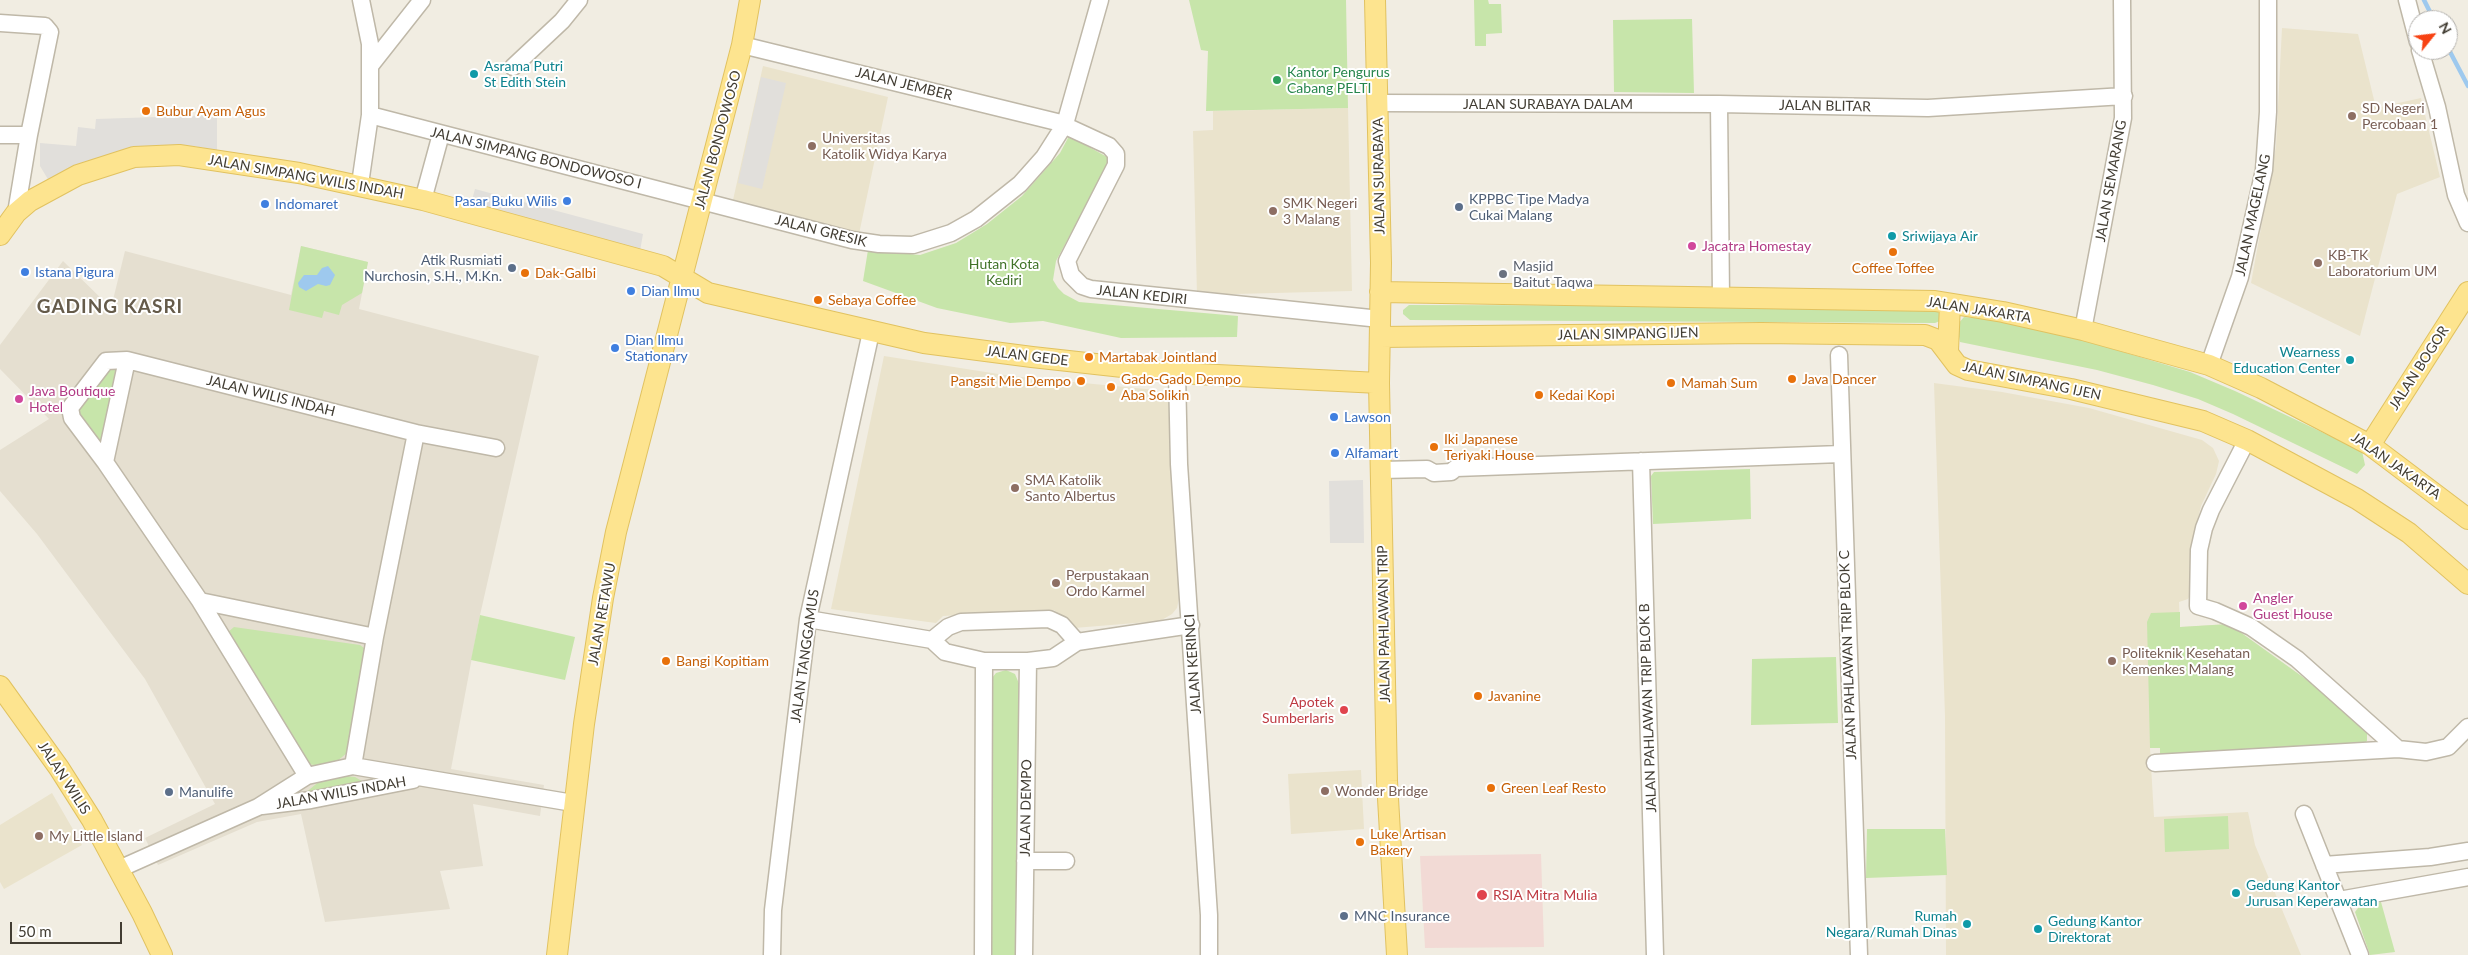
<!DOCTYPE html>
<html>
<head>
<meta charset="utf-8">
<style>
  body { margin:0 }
  #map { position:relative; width:2468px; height:955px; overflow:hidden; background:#f1ede2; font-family:Lato,sans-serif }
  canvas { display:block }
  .north { position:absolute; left:2408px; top:10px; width:50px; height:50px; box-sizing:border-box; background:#fff; border:1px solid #b3b1ad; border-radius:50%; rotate:61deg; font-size:14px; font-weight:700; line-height:20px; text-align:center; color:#423d33 }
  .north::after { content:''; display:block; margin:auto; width:18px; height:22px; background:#f74213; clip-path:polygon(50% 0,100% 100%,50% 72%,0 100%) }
  .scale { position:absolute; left:10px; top:922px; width:112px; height:22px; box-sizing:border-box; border:2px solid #423d33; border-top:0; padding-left:6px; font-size:15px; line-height:18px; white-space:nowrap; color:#423d33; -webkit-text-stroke:4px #fff; paint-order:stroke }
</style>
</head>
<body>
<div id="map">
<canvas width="2468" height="955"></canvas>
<div class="north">N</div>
<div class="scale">50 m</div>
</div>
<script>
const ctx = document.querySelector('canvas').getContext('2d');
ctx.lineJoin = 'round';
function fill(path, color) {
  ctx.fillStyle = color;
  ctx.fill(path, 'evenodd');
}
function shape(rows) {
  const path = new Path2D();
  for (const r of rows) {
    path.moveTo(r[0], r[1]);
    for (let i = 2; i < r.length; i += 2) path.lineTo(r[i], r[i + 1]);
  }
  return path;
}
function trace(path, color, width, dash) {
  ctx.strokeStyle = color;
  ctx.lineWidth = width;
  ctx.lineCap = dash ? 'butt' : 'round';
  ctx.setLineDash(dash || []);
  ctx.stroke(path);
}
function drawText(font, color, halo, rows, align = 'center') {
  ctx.font = font + ' Lato,sans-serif';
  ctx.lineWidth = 4;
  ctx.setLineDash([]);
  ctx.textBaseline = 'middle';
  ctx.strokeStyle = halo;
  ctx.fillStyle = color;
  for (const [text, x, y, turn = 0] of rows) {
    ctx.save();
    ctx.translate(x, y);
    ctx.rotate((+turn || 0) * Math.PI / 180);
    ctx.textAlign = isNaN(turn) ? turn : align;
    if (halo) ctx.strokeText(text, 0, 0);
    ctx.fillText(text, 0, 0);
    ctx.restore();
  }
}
fill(shape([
  [301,246,368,262,359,309,539,356,480,615,451,769,544,785,540,816,473,804,483,866,440,871,450,909,325,922,301,814,257,822,158,865,145,838,215,804,145,679,37,534,0,491,0,450,49,419,0,369,0,345,63,261,111,308,125,251,291,295]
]), '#e5dfd0');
fill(shape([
  [2282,28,2358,34,2376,108,2421,98,2440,177,2397,194,2360,336,2251,283,2276,146],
  [763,66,888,97,859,234,733,200],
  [1348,108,1352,291,1197,295,1193,131,1213,130,1213,111],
  [884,356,1011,376,1156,390,1168,395,1180,581,1180,593,1177,608,1172,614,1160,621,1074,628,1054,610,943,616,936,623,831,609],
  [1934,383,2002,392,2089,408,2202,440,2213,448,2219,461,2216,474,2201,506,2193,540,2191,593,2188,599,2179,602,2180,627,2229,624,2367,733,2367,741,2160,757,2160,748,2150,748,2154,817,2248,812,2255,845,2301,955,1946,955,1945,716],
  [1361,770,1364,829,1291,834,1288,774],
  [52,793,82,845,4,889,0,882,0,825]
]), '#eae3cc');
fill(shape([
  [1541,854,1544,947,1425,948,1420,856]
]), '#f2dad5');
fill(shape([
  [1189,0,1346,0,1348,108,1206,111,1208,51,1201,50],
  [1474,0,1488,0,1489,4,1501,4,1502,33,1486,34,1486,46,1475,46],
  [1692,19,1694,93,1614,92,1613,20],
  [1069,136,1109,158,1103,174,1056,261,1053,280,1058,288,1064,294,1079,302,1238,316,1237,337,1121,338,1043,321,1010,323,937,308,863,281,868,250,920,255,956,243,987,224,1022,196,1060,153],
  [301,246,368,262,362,293,342,305,339,315,324,311,322,318,289,310],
  [1409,305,1864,306,1935,310,1941,314,1940,321,1935,323,1410,320,1403,314,1403,310],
  [1964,317,1997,320,2053,331,2190,372,2235,391,2362,451,2365,465,2357,474,2233,414,2198,399,2153,385,2097,370,1960,342,1957,325],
  [107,368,115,368,115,372,103,448,76,409],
  [1750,469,1751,519,1653,524,1651,476,1654,472],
  [2180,612,2180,627,2229,624,2328,695,2362,724,2367,733,2367,741,2361,746,2160,757,2160,748,2150,748,2147,622,2151,613],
  [480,615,575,637,565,680,471,660],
  [234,627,360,645,364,648,366,655,348,752,335,763,320,766,308,764,227,633],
  [1836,657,1838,723,1751,725,1752,659],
  [1006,670,1015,674,1020,686,1017,955,989,955,992,678,996,673],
  [344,776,355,777,367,784,304,794,321,780],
  [2228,816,2229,849,2165,852,2164,819],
  [1867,829,1945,829,1947,875,1866,878],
  [2381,902,2395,952,2370,955,2355,912,2358,908]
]), '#c7e5aa');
fill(shape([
  [761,77,786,83,762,189,738,183],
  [217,115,217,150,193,146,155,146,121,151,49,181,40,166,40,143,76,146,78,127,95,129,96,119],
  [475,189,643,234,640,251,471,204],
  [1363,480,1364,543,1330,543,1329,481]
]), '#e1dfdb');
fill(shape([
  [328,266,335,275,330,285,326,286,318,284,306,291,299,287,298,283,304,275,317,275,322,268]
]), '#9ec9ee');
trace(shape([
  [2424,0,2434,20],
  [2448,48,2468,86]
]), '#9ec9ee', 4.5);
const minor = shape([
  [2407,0,2418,42],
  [0,23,45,26,50,32,29,135,16,213],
  [742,45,1057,122,1109,146,1116,154,1116,165,1067,261,1071,275,1082,286,1091,289,1380,319],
  [2420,50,2437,107,2456,195,2468,223],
  [370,66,422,0],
  [513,67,562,21,579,0],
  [1377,103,1719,104],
  [370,115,852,240,879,244,913,245,951,233,976,219,1020,184,1044,157,1065,124,1100,0],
  [0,135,29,135],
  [360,184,370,115,370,44,361,0],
  [423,200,441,134],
  [1721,297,1719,104,1928,108,2124,96],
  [2083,330,2123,118,2122,0],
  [1839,355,1859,955],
  [2209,365,2240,277,2264,170,2268,112,2268,0],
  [1177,373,1179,464,1209,915,1209,955],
  [416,433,496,448],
  [2247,440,2211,510,2204,528,2199,550,2198,606,2215,611,2251,627,2297,659,2398,749],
  [1641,461,1655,955],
  [105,462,127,360],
  [1381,470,1427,469,1434,473,1451,472,1456,468,1841,454],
  [200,601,375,637],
  [808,619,932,640,945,652,984,661,1028,661,1053,658,1077,642,1191,625],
  [932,640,948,627,961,622,1049,619,1062,625,1077,642],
  [2155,763,2398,749,2426,752,2448,747,2468,727],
  [307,776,200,601,105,462,72,418,70,408,106,361,127,360,416,433,375,637,353,766],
  [262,806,311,800,413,780],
  [2304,814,2360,955],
  [1025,861,1066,861],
  [2324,865,2430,857,2468,851],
  [119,869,258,807,307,776,353,766,573,803],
  [2339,900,2468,877],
  [772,955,773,910,808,619,871,332],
  [983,955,984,661],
  [1024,955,1028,661]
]);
const major = shape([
  [1375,0,1381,263,1379,383,1387,781,1397,955],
  [0,235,16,213,30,201,78,175,134,157,179,155,299,173,423,200,663,266,708,293,924,343,1032,357,1177,373,1379,383],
  [1380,292,1935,301,2003,312,2083,330,2209,365,2261,388,2370,445,2468,519],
  [1380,337,1761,333,1925,335,1938,340,1957,365,1968,370,2071,389,2203,421,2247,440,2357,499,2409,533,2468,584],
  [1948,351,1950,304],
  [2370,445,2468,292],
  [0,686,59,768,92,820,142,913,162,955],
  [557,955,584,724,603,598,616,532,742,45,750,0]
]);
trace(minor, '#bfb8a8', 19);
trace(major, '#e1c260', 22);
trace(minor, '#fff', 16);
trace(major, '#fde48f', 20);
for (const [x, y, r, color] of [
  [474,74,5,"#0f9aa8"],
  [1277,80,5,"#2e9e5b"],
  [146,111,5,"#e8710a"],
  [2352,116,5,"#8d6e63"],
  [812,146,5,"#8d6e63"],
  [567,201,5,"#3f7fe0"],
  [265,204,5,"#3f7fe0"],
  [1459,207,5,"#5c6f8a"],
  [1273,211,5,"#8d6e63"],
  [1892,236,5,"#0f9aa8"],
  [1692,246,5,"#d1479c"],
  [1893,252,5,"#e8710a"],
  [2318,263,5,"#8d6e63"],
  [512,268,5,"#5c6f8a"],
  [25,272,5,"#3f7fe0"],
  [525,273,5,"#e8710a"],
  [1503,274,5,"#6b7280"],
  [631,291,5,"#3f7fe0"],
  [818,300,5,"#e8710a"],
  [615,348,5,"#3f7fe0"],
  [1089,357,5,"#e8710a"],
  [2350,360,5,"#0f9aa8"],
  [1792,379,5,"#e8710a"],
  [1081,381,5,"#e8710a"],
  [1671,383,5,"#e8710a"],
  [1111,387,5,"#e8710a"],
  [1539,395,5,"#e8710a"],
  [19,399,5,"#d1479c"],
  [1334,417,5,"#3f7fe0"],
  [1434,447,5,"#e8710a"],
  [1335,453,5,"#3f7fe0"],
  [1015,488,5,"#8d6e63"],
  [1056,583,5,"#8d6e63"],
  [2243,606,5,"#d1479c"],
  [666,661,5,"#e8710a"],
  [2112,661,5,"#8d6e63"],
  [1478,696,5,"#e8710a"],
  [1344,710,5,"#e0444e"],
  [1491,788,5,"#e8710a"],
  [1325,791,5,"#8d6e63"],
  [169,792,5,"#5c6f8a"],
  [39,836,5,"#8d6e63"],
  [1360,842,5,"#e8710a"],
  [2236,893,5,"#0f9aa8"],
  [1482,895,6,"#e0444e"],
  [1344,916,5,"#5c6f8a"],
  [1967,924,5,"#0f9aa8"],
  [2038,929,5,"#0f9aa8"]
]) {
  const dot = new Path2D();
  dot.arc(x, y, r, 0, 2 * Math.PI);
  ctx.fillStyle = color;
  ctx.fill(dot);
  trace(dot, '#fff', 2);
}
drawText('14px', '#0d838f', '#fff', [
  ["Asrama Putri",484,66],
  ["St Edith Stein",484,82],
  ["Sriwijaya Air",1902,236],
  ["Wearness",2340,352,"right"],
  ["Education Center",2340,368,"right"],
  ["Gedung Kantor",2246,885],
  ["Jurusan Keperawatan",2246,901],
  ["Rumah",1957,916,"right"],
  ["Negara/Rumah Dinas",1957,932,"right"],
  ["Gedung Kantor",2048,921],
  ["Direktorat",2048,937]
], 'left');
drawText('14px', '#27864d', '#fff', [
  ["Kantor Pengurus",1287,72],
  ["Cabang PELTI",1287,88]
], 'left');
drawText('14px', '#423d33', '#fff', [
  ["JALAN JEMBER",904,84,14],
  ["JALAN SURABAYA DALAM",1548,104],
  ["JALAN BLITAR",1825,106,1],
  ["JALAN BONDOWOSO",718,140,-75],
  ["JALAN SIMPANG BONDOWOSO I",536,158,14],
  ["JALAN SURABAYA",1379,176,-91],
  ["JALAN SIMPANG WILIS INDAH",306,177,10],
  ["JALAN SEMARANG",2111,181,-80],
  ["JALAN MAGELANG",2253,215,-78],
  ["JALAN GRESIK",821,231,14],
  ["JALAN KEDIRI",1142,295,6],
  ["JALAN JAKARTA",1979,310,9],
  ["JALAN SIMPANG IJEN",1628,334,-1],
  ["JALAN GEDE",1027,356,7],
  ["JALAN BOGOR",2419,368,-57],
  ["JALAN SIMPANG IJEN",2032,381,12],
  ["JALAN WILIS INDAH",271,396,14],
  ["JALAN JAKARTA",2396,466,35],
  ["JALAN RETAWU",602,614,-80],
  ["JALAN PAHLAWAN TRIP",1384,624,-91],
  ["JALAN PAHLAWAN TRIP BLOK C",1848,655,-92],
  ["JALAN TANGGAMUS",805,656,-82],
  ["JALAN KERINCI",1193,664,-94],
  ["JALAN PAHLAWAN TRIP BLOK B",1648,708,-92],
  ["JALAN WILIS",64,778,57],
  ["JALAN WILIS INDAH",341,793,-10],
  ["JALAN DEMPO",1026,808,-89]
]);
drawText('14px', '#785e54', '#fff', [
  ["SD Negeri",2362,108],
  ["Percobaan 1",2362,124],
  ["Universitas",822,138],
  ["Katolik Widya Karya",822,154],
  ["SMK Negeri",1283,203],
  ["3 Malang",1283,219],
  ["KB-TK",2328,255],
  ["Laboratorium UM",2328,271],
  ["SMA Katolik",1025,480],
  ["Santo Albertus",1025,496],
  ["Perpustakaan",1066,575],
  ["Ordo Karmel",1066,591],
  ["Politeknik Kesehatan",2122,653],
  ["Kemenkes Malang",2122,669],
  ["Wonder Bridge",1335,791],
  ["My Little Island",49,836]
], 'left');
drawText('14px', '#c56008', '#fff', [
  ["Bubur Ayam Agus",156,111],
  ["Coffee Toffee",1893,268,"center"],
  ["Dak-Galbi",535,273],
  ["Sebaya Coffee",828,300],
  ["Martabak Jointland",1099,357],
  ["Gado-Gado Dempo",1121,379],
  ["Aba Solikin",1121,395],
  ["Java Dancer",1802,379],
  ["Pangsit Mie Dempo",1071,381,"right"],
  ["Mamah Sum",1681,383],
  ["Kedai Kopi",1549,395],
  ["Iki Japanese",1444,439],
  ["Teriyaki House",1444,455],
  ["Bangi Kopitiam",676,661],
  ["Javanine",1488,696],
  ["Green Leaf Resto",1501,788],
  ["Luke Artisan",1370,834],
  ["Bakery",1370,850]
], 'left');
drawText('14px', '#4e5e75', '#fff', [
  ["KPPBC Tipe Madya",1469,199],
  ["Cukai Malang",1469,215],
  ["Atik Rusmiati",502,260,"right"],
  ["Nurchosin, S.H., M.Kn.",502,276,"right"],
  ["Manulife",179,792],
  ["MNC Insurance",1354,916]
], 'left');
drawText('14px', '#366cbe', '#fff', [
  ["Pasar Buku Wilis",557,201,"right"],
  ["Indomaret",275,204],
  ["Istana Pigura",35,272],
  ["Dian Ilmu",641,291],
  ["Dian Ilmu",625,340],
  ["Stationary",625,356],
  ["Lawson",1344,417],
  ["Alfamart",1345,453]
], 'left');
drawText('14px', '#b23c85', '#fff', [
  ["Jacatra Homestay",1702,246],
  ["Java Boutique",29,391],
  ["Hotel",29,407],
  ["Angler",2253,598],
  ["Guest House",2253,614]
], 'left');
drawText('14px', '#407228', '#fff', [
  ["Hutan Kota",1004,264],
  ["Kediri",1004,280]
]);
drawText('14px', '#5b616d', '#fff', [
  ["Masjid",1513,266],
  ["Baitut Taqwa",1513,282]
], 'left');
drawText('14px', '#be3a42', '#fff', [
  ["Apotek",1334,702],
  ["Sumberlaris",1334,718],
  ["RSIA Mitra Mulia",1493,895,"left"]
], 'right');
ctx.letterSpacing = '1px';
drawText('bold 19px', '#655b4a', '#fff', [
  ["GADING KASRI",110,307]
]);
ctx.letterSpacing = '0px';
</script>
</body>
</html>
